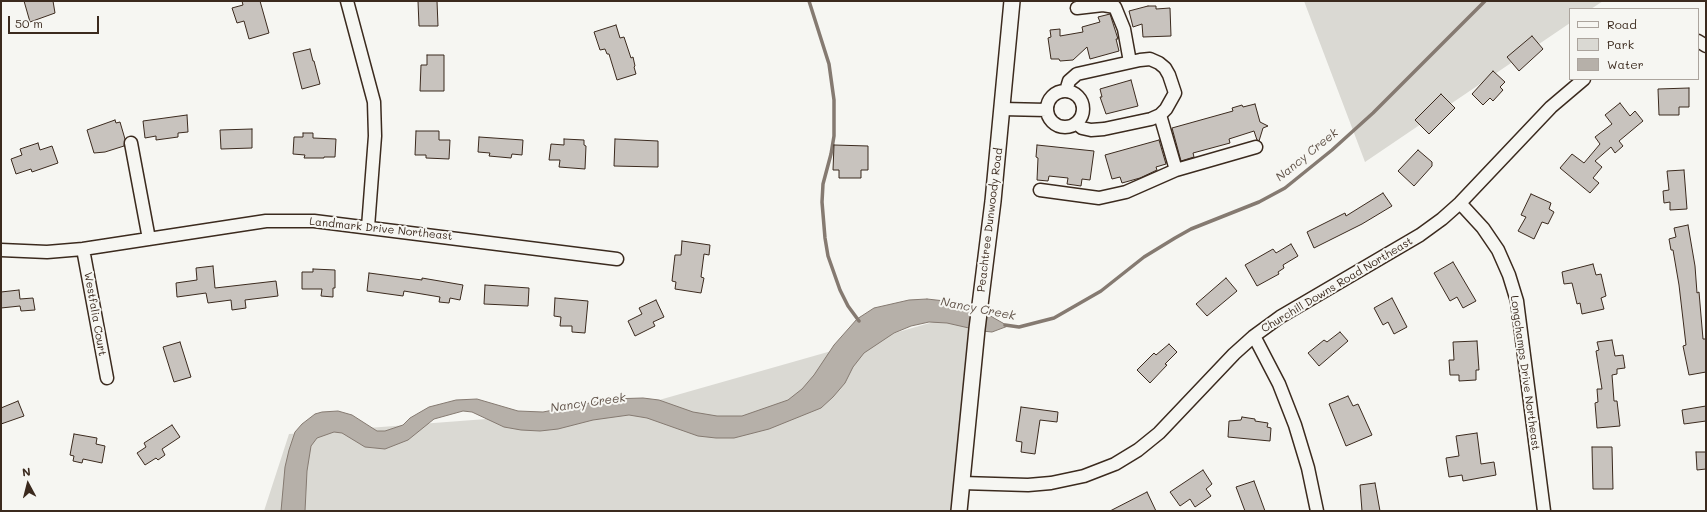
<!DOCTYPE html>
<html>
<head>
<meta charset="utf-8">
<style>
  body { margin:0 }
  #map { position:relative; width:1707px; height:512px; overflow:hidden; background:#f6f6f2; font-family:Mali,sans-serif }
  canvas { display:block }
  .frame { position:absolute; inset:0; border:2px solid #3b2a1e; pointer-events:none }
  .legend { position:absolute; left:1569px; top:8px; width:130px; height:72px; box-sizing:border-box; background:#f6f6f2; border:1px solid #aba49d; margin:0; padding:5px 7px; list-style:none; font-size:12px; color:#3b2a1e }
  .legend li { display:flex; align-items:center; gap:8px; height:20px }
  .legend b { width:20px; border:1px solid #aba49d }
  .north { position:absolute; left:8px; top:464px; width:40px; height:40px; -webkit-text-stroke:3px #f6f6f2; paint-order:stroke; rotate:353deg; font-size:11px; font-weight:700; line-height:16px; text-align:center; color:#3b2a1e }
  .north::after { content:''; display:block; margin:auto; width:14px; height:18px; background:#3b2a1e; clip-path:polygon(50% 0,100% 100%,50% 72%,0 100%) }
  .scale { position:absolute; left:8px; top:16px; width:91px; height:18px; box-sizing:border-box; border:2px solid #3b2a1e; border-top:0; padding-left:5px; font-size:12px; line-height:14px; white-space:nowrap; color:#3b2a1e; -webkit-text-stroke:3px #f6f6f2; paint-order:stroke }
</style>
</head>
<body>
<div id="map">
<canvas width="1707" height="512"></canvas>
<div class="frame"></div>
<ul class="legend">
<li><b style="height:5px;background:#f6f6f2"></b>Road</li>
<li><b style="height:11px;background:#dad9d3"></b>Park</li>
<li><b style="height:11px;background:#b6b0a9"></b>Water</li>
</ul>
<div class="north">N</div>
<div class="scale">50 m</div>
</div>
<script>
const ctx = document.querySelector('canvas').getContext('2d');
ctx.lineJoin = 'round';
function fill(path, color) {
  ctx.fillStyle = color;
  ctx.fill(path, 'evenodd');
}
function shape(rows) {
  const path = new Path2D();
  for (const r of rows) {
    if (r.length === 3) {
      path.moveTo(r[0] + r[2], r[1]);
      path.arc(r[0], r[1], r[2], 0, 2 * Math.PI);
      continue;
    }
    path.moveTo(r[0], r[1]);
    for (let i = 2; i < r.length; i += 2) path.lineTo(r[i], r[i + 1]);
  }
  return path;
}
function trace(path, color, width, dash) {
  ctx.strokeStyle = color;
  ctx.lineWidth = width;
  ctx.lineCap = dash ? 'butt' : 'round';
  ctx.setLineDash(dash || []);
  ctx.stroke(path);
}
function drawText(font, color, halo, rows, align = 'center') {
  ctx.font = font + ' Mali,sans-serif';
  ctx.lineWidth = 4;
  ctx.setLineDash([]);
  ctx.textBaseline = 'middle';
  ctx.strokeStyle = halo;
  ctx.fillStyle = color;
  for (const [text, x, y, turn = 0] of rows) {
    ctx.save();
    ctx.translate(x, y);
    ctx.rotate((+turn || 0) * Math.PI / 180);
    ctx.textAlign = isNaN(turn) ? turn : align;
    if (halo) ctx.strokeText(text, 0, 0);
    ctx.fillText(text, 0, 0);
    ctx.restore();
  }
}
fill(shape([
  [1304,1,1603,1,1591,9,1570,9,1570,23,1365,162],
  [979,309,960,511,264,511,289,434,631,408]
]), '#dad9d3');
const water = shape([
  [927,299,945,301,980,310,1008,326,992,332,982,331,947,323,929,322,911,326,894,333,864,353,853,367,845,383,833,397,821,408,769,429,734,438,716,438,698,436,647,418,629,415,593,420,558,429,540,431,521,430,504,427,472,412,463,411,434,419,408,440,385,449,365,447,342,433,334,432,317,438,311,446,307,471,305,511,281,511,285,467,289,450,295,432,302,424,315,414,322,412,338,411,352,415,377,431,385,431,403,425,410,418,429,407,456,400,477,399,518,411,543,412,610,399,643,398,659,400,693,412,717,416,742,416,788,400,802,389,814,375,834,345,857,319,874,308,909,300,927,299]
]);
fill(water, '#b6b0a9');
trace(water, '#857a71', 1);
trace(shape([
  [809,1,829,64,834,100,834,136,831,154,823,184,822,202,825,238,828,256,840,290,848,306,859,321],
  [1005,325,1019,327,1054,318,1101,291,1144,257,1175,238,1191,229,1259,202,1285,188,1332,150,1373,113,1485,1]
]), '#857a71', 3.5);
const building = shape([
  [24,1,53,1,55,13,30,22,24,1],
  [242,1,260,1,269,33,249,39,244,21,237,23,232,8,243,5,242,1],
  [418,1,437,1,438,26,419,26,418,1],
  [1148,6,1156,6,1156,9,1170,8,1171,36,1143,37,1142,24,1133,27,1129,11,1148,6],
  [1110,14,1118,39,1116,39,1119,51,1090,59,1087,47,1073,60,1060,61,1059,59,1051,59,1048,38,1051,37,1050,30,1060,29,1060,36,1083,32,1082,27,1100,22,1098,17,1110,14],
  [616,25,620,38,624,37,631,58,633,57,635,66,634,67,636,74,617,80,609,54,607,54,605,49,600,50,594,32,616,25],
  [1532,36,1543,49,1519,71,1507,57,1532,36],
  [310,49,313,61,314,61,320,84,302,89,293,53,310,49],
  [427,55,444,55,444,91,420,91,421,65,427,65,427,55],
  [1493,71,1505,82,1500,87,1503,90,1493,101,1490,98,1483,105,1472,94,1493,71],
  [1131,80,1138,106,1106,114,1100,97,1102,97,1100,89,1131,80],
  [1689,88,1689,107,1679,107,1679,115,1659,115,1658,89,1689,88],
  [1441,94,1455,108,1429,134,1415,120,1441,94],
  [1620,103,1630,116,1635,111,1643,121,1619,141,1623,146,1615,153,1611,147,1595,161,1602,167,1593,178,1599,183,1590,193,1560,168,1572,154,1584,163,1600,144,1595,137,1612,124,1605,115,1620,103],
  [1255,104,1260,122,1268,126,1263,128,1259,141,1257,140,1254,131,1229,139,1230,143,1193,153,1194,157,1181,161,1172,128,1233,111,1232,108,1242,105,1243,107,1255,104],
  [187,115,188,132,178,133,178,137,156,140,156,136,145,138,143,121,187,115],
  [115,120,116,123,120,122,125,139,124,146,105,152,94,153,87,130,115,120],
  [252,129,252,148,221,149,220,130,252,129],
  [416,131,439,131,439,140,450,140,449,159,426,158,426,155,415,155,416,131],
  [303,133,313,133,313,138,336,139,335,157,324,157,324,158,304,158,305,155,293,154,294,137,303,137,303,133],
  [479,137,523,140,522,155,512,154,511,158,489,156,490,153,478,152,479,137],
  [564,139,584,140,584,145,586,146,585,169,559,167,560,160,549,160,551,144,564,145,564,139],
  [615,139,658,141,658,167,614,166,615,139],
  [1159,140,1166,164,1156,167,1157,170,1140,178,1122,183,1120,177,1112,179,1105,155,1159,140],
  [38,143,40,150,52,146,58,163,32,172,31,169,16,174,11,159,22,155,20,149,38,143],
  [834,145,868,146,868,170,861,170,861,178,839,178,839,170,833,170,834,145],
  [1037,145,1094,151,1090,180,1082,179,1081,186,1067,184,1068,178,1049,176,1048,181,1037,180,1038,158,1036,157,1037,145],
  [1418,150,1432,162,1432,166,1414,186,1398,171,1418,150],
  [1684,170,1687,209,1670,210,1670,202,1664,203,1663,191,1669,190,1667,171,1684,170],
  [1383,193,1392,206,1362,224,1314,248,1307,232,1345,213,1346,216,1383,193],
  [1531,194,1551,203,1549,209,1554,212,1548,224,1542,222,1534,239,1518,231,1526,217,1521,215,1531,194],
  [1688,225,1695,266,1697,293,1699,292,1703,339,1706,339,1706,372,1689,375,1683,346,1686,345,1679,285,1673,250,1671,250,1669,239,1676,237,1674,228,1688,225],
  [682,241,710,245,709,255,704,254,701,277,704,278,701,293,675,289,676,282,672,281,675,255,681,255,682,241],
  [1291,244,1298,256,1283,265,1284,268,1278,272,1279,274,1257,286,1245,265,1273,249,1276,253,1291,244],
  [1453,262,1476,301,1463,308,1457,297,1450,301,1434,273,1453,262],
  [1593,264,1596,275,1601,274,1606,296,1601,298,1604,309,1582,314,1580,303,1577,304,1572,283,1564,284,1562,272,1593,264],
  [213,266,215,288,276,281,278,296,245,300,246,308,232,310,231,300,208,303,206,293,177,297,176,283,197,280,196,268,213,266],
  [313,269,335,270,335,288,333,288,333,297,321,296,322,289,302,289,302,272,313,272,313,269],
  [369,273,422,280,422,278,463,285,460,300,450,298,449,303,439,302,440,297,404,291,403,296,367,291,369,273],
  [1226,278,1237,291,1207,316,1196,304,1226,278],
  [485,285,529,288,528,306,484,304,485,285],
  [19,290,20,299,33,298,35,310,21,311,20,306,1,308,1,292,19,290],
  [555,298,588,301,585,333,572,332,572,326,560,326,561,317,554,316,555,298],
  [1392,298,1407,327,1394,334,1388,322,1383,325,1374,308,1392,298],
  [656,300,664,317,653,322,655,326,635,336,628,321,642,314,639,308,656,300],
  [1340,332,1348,341,1319,366,1308,353,1324,340,1327,342,1340,332],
  [1612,340,1615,356,1623,355,1625,368,1617,369,1617,374,1612,375,1614,401,1617,401,1620,426,1597,428,1595,403,1598,402,1597,389,1602,389,1596,351,1599,350,1597,342,1612,340],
  [1477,341,1479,370,1476,370,1476,380,1459,381,1459,375,1450,375,1449,360,1454,360,1453,342,1477,341],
  [180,342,191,377,174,382,163,347,180,342],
  [1169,344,1177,352,1165,364,1167,365,1150,383,1137,370,1154,353,1156,355,1169,344],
  [1348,396,1353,406,1358,404,1372,435,1346,446,1329,404,1348,396],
  [18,401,24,416,1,424,1,408,18,401],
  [1706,406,1706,421,1684,424,1682,410,1706,406],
  [1021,407,1058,412,1057,422,1040,420,1035,454,1021,452,1022,442,1016,441,1021,407],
  [1242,417,1255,419,1255,421,1268,423,1267,427,1271,428,1270,441,1228,437,1229,421,1241,420,1242,417],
  [172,425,180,437,162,449,165,455,158,460,156,458,145,465,137,453,146,447,144,443,172,425],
  [1477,433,1481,464,1494,462,1496,475,1463,481,1462,475,1449,477,1446,458,1459,456,1456,436,1477,433],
  [74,434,97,438,96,444,105,446,102,463,83,459,82,463,73,461,74,456,70,455,74,434],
  [1592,447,1612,447,1613,489,1593,489,1592,447],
  [1696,452,1706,452,1706,469,1697,470,1696,452],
  [1203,470,1212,484,1206,489,1211,496,1195,507,1190,499,1180,506,1170,492,1203,470],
  [1254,481,1265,511,1245,511,1236,487,1254,481],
  [1375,483,1380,511,1362,511,1360,485,1375,483],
  [1147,492,1156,511,1110,511,1147,492]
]);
fill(building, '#c8c3be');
trace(building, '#3b2a1e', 1);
const minor = shape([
  [347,1,374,102,375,136,368,227],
  [1077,8,1103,5,1115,7,1124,29,1130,62],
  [1698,41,1706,46],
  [1066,91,1069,81,1077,74,1140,60,1150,59,1159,63,1165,68,1169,75,1175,93,1166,109,1160,115,1151,119,1104,129,1091,130,1082,128,1076,123],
  [1065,109,18],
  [1002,109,1047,110],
  [1160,115,1176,170,1256,147],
  [131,143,149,239],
  [1040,190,1099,198,1126,192,1176,170],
  [1460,203,1483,228,1498,250,1509,275,1517,301,1544,511],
  [83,249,107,378],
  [1,250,47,252,83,249,266,221,314,221,617,259],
  [1254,336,1279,384,1295,425,1308,468,1317,511],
  [962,483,1028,485,1051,483,1084,476,1115,464,1138,450,1159,433,1234,354,1254,336,1280,317,1420,235,1442,219,1460,203,1551,107,1584,79]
]);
const major = shape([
  [959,511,977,329,993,201,1012,1]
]);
trace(minor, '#3b2a1e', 15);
trace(major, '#3b2a1e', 18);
trace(minor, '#f6f6f2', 12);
trace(major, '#f6f6f2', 15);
drawText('11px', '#3b2a1e', '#f6f6f2', [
  ["Peachtree Dunwoody Road",990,220,-83],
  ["Landmark Drive Northeast",381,229,6],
  ["Churchill Downs Road Northeast",1337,285,-31],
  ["Westfalia Court",95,314,80],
  ["Longchamps Drive Northeast",1525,373,82]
]);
drawText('italic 12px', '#605248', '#f6f6f2', [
  ["Nancy Creek",1307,155,-39],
  ["Nancy Creek",978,309,11],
  ["Nancy Creek",588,403,-8]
]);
</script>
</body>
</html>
